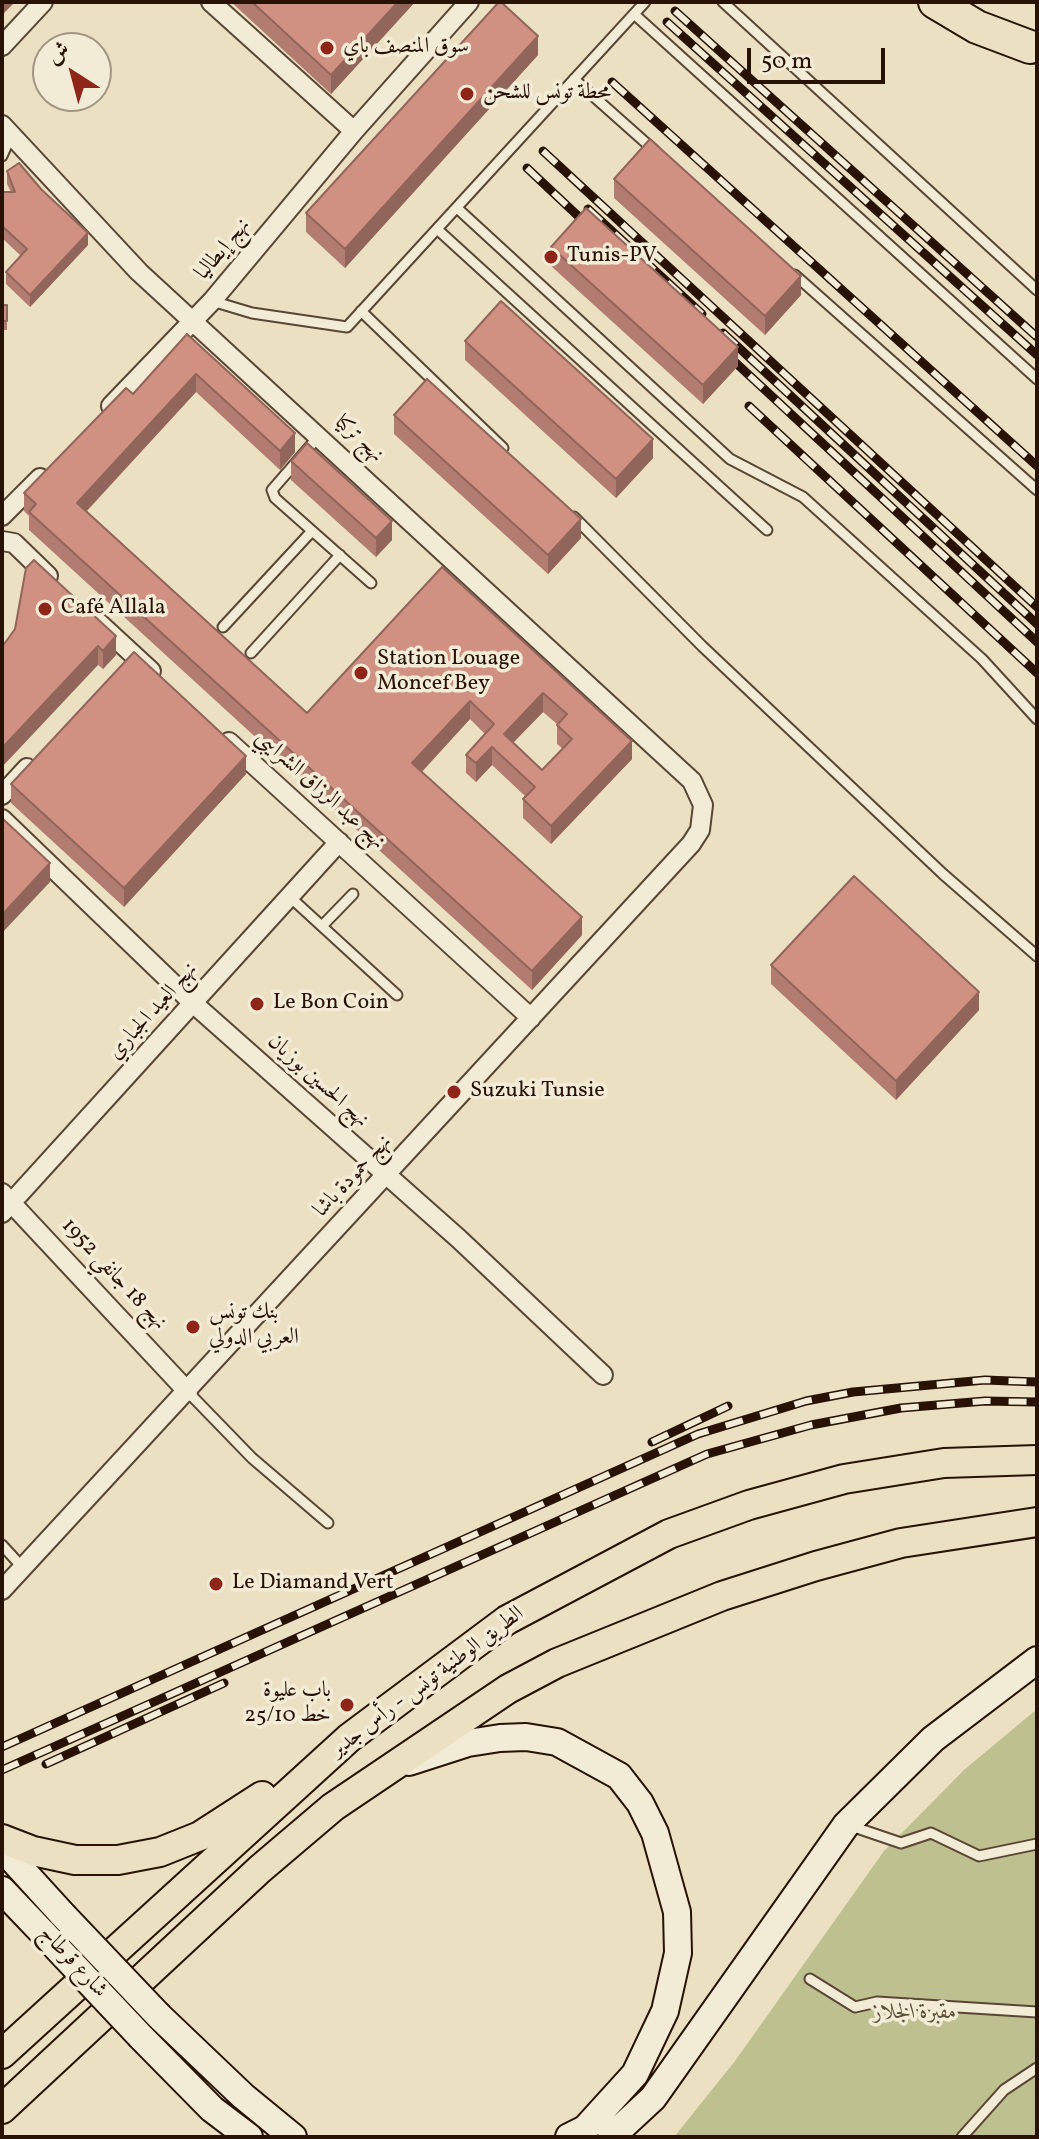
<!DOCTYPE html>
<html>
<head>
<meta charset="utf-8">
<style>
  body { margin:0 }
  #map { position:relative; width:1039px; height:2139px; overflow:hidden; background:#ebe1c2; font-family:Vollkorn,Amiri,serif }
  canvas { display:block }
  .frame { position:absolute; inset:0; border:4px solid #281204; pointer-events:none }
  .north { position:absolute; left:32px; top:32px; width:80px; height:80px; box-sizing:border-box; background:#f2ecd7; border:2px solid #a19583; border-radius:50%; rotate:324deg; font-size:22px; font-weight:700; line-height:32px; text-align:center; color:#281204 }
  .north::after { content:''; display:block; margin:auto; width:28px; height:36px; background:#8f2418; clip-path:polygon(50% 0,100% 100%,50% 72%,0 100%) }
  .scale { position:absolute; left:747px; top:48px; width:138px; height:36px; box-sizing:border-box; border:4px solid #281204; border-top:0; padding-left:10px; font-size:24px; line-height:28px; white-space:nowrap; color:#281204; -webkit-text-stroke:6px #f2ecd7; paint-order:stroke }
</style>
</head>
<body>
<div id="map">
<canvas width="1039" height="2139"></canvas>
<div class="frame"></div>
<div class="north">ش</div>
<div class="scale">50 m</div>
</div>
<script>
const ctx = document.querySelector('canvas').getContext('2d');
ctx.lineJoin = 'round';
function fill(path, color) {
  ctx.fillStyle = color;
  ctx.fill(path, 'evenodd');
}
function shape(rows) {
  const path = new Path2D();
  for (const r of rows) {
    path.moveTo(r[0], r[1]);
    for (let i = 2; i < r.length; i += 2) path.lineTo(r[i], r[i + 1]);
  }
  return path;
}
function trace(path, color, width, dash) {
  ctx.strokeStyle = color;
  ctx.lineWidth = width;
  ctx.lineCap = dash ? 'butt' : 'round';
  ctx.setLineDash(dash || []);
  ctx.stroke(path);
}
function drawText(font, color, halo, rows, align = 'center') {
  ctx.font = font + ' Vollkorn,Amiri,serif';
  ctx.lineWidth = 7;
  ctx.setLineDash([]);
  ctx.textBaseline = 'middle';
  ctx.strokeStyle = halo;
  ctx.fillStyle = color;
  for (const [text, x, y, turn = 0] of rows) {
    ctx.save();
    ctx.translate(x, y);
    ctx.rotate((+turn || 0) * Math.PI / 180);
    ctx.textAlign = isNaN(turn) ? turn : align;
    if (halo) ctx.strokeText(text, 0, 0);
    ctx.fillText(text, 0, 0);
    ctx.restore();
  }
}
fill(shape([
  [1037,1709,1037,2137,674,2137,735,2061,884,1851,964,1770]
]), '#bec18f');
const service = shape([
  [723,2,1037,290],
  [634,14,1037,379],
  [574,79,655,151],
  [2,156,11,136],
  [457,208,730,459,803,497,982,659,1037,719],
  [437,229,767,530],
  [795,275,1037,490],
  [212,301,252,313,347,327,645,2],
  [361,311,503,448],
  [319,436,272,490,275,498,371,583],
  [574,517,702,646,943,874,1037,956],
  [223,627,312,531],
  [251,653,340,555],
  [290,897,397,995],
  [322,926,353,894],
  [188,1392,252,1458,328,1523],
  [2,1545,23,1568],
  [851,1826,901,1843,931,1833,979,1856,1037,1844],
  [810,1979,855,2007,877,2002,1037,2012],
  [962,2137,1004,2090,1037,2068]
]);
const minor = shape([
  [211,2,354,131],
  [2,46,43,2],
  [2,125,139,272,692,781,703,805,700,830,691,844,2,1590],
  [111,406,212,301,354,131,469,2],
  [2,516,40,478],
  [2,541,14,543,48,576],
  [99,623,151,671],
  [229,742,531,1018],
  [2,795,27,768],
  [2,819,194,1004,459,1239,603,1375],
  [2,1193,188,1392],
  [2,1213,339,842]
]);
const secondary = shape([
  [409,1762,468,1743,500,1738,526,1737,557,1742,619,1776,640,1803,655,1833,677,1912,678,1953,665,2011,635,2074,585,2129,569,2137],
  [2,1848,63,1915],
  [2,1890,43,1933],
  [159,2016,243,2096,293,2137],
  [141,2037,212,2109,249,2137],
  [611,2137,653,2098,846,1825,933,1739,1037,1660]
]);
const primary = shape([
  [2,1839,33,1851,75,1860,118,1860,160,1852,200,1836,262,1796],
  [2,2054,349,1738,507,1620,669,1534,749,1505,844,1479,944,1463,1037,1460],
  [2,2109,260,1869,333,1807,508,1689,557,1663,722,1596,816,1566,901,1543,1037,1522]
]);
const motorway = shape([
  [935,2,977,27,1030,47]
]);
trace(service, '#594634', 13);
trace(minor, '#594634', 22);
trace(secondary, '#281204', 30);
trace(primary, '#281204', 32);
trace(motorway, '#281204', 36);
trace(service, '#f2ecd7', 9);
trace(minor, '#f2ecd7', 18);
trace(secondary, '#f2ecd7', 26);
trace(primary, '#ebe1c2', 28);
trace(motorway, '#ebe1c2', 32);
const rail = shape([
  [675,11,1037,337],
  [667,22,1037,355],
  [612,82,1037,466],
  [543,151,1037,607],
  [527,168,594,231],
  [588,209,702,314],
  [723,333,1037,624],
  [723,351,1037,642],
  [749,406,1037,673],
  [652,1442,728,1406],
  [2,1747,698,1434,806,1401,853,1392,985,1380,1037,1382],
  [46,1764,224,1683],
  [2,1770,707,1454,811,1425,901,1408,985,1401,1037,1402]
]);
trace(rail, '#281204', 9);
trace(rail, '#f2ecd7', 6, [18]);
const secondaryBridge = shape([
  [63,1915,159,2016],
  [43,1933,141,2037]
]);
trace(secondaryBridge, '#281204', 30, []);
trace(secondaryBridge, '#f2ecd7', 26);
fill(shape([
  [231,2,415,2,331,94],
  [538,55,345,268,306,232,306,213],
  [7,171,88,245,30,307,6,284,6,272,21,256,2,238,2,192,11,192,7,184],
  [614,179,801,295,765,335,614,198],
  [551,247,738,366,703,404,551,266],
  [2,305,7,305,7,330,2,330],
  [187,334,295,452,280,470,196,392,87,511,307,713,442,567,632,759,551,844,523,818,523,799,525,796,492,765,476,782,466,773,466,755,485,734,470,719,422,772,582,935,532,990,29,530,29,516,24,511,24,493,133,394],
  [543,712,557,724,557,744,563,749,542,770,513,743],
  [465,341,653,458,616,498,465,360],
  [394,415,581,538,548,574,394,434],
  [291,461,392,540,376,557,291,480],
  [26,568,116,655,103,669,98,665,15,629],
  [246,774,124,907,11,803,11,784],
  [771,965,979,1010,896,1100,771,984]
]), '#b37c70');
fill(shape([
  [2,2,15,2,2,15],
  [398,2,415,2,331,94,331,75],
  [538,36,538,55,345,268,345,249],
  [88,233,88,245,30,307,30,295],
  [801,276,801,295,765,335,765,316],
  [738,347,738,366,703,404,703,385],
  [196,374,196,392,77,521,77,503],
  [295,433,295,452,280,470,280,451],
  [653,439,653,458,616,498,616,479],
  [581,519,581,538,548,574,548,555],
  [392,521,392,540,376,557,376,538],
  [116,636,116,655,103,669,103,651],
  [98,646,98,665,2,767,2,748],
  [543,693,543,712,504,752,504,734],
  [470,701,470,719,412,782,412,763],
  [632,741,632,759,551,844,551,826],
  [492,747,492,765,476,782,476,763],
  [246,756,246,774,124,907,124,888],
  [50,863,50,882,2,933,2,915],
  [582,917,582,935,532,990,532,971],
  [979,992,979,1010,896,1100,896,1081]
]), '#92655b');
const building = shape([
  [252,2,398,2,331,75,252,2],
  [499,2,501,2,538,36,345,249,306,213,499,2],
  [650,139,801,276,765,316,614,179,650,139],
  [19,163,41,189,88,233,30,295,6,272,27,249,2,226,2,192,15,192,7,171,19,163],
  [586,208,738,347,703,385,551,247,586,208],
  [501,301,653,439,616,479,465,341,501,301],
  [2,305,7,305,7,321,2,321,2,305],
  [187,334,295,433,280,451,196,374,77,503,307,713,442,567,632,741,551,826,523,799,535,787,492,747,476,763,466,755,494,724,470,701,412,763,582,917,532,971,29,512,36,504,24,493,126,388,133,394,187,334],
  [543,693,567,714,557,725,572,739,542,770,504,734,543,693],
  [427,379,581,519,548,555,394,415,427,379],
  [307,443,392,521,376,538,291,461,307,443],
  [34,560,116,636,103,651,98,646,2,748,2,647,15,629,26,568,34,560],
  [134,652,246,756,124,888,11,784,134,652],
  [2,818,50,863,2,915,2,818],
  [854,876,979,992,896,1081,771,965,854,876]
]);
fill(building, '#d09082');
trace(building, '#92655b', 2);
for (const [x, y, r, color] of [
  [327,48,8,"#8f2418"],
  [467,94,8,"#8f2418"],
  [551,257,8,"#8f2418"],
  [45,609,8,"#8f2418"],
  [361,673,8,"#8f2418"],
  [257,1004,8,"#8f2418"],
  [454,1092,8,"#8f2418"],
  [193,1327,8,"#8f2418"],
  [216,1584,8,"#8f2418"],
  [347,1705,8,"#8f2418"]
]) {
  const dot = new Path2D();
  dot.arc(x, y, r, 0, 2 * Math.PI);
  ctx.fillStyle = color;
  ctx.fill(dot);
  trace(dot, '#f2ecd7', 3);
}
drawText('22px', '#281204', '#f2ecd7', [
  ["سوق المنصف باي",343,48],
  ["محطة تونس للشحن",483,94],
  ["Tunis-PV",567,257],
  ["Café Allala",61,609],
  ["Station Louage",377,660],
  ["Moncef Bey",377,685],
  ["Le Bon Coin",273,1004],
  ["Suzuki Tunsie",470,1092],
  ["بنك تونس",209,1314],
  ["العربي الدولي",209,1339],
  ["Le Diamand Vert",232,1584],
  ["باب عليوة",331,1692,"right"],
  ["خط 25/10",331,1717,"right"]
], 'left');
drawText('22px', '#281204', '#f2ecd7', [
  ["نهج إيطاليا",224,250,-50],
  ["نهج تركيا",358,440,43],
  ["نهج عبد الرزاق الشرايبي",319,791,42],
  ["نهج العيد الجباري",154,1012,-48],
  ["نهج الحسين بوزيان",317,1082,42],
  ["نهج حمودة باشا",354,1177,-47],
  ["نهج 18 جانفي 1952",113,1275,47],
  ["الطريق الوطنية تونس - رأس جدير",428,1683,-37],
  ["شارع قرطاج",72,1963,47]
]);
drawText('italic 22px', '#5c4f35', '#f2ecd7', [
  ["مقبرة الجلاز",915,2014]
]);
</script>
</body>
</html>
